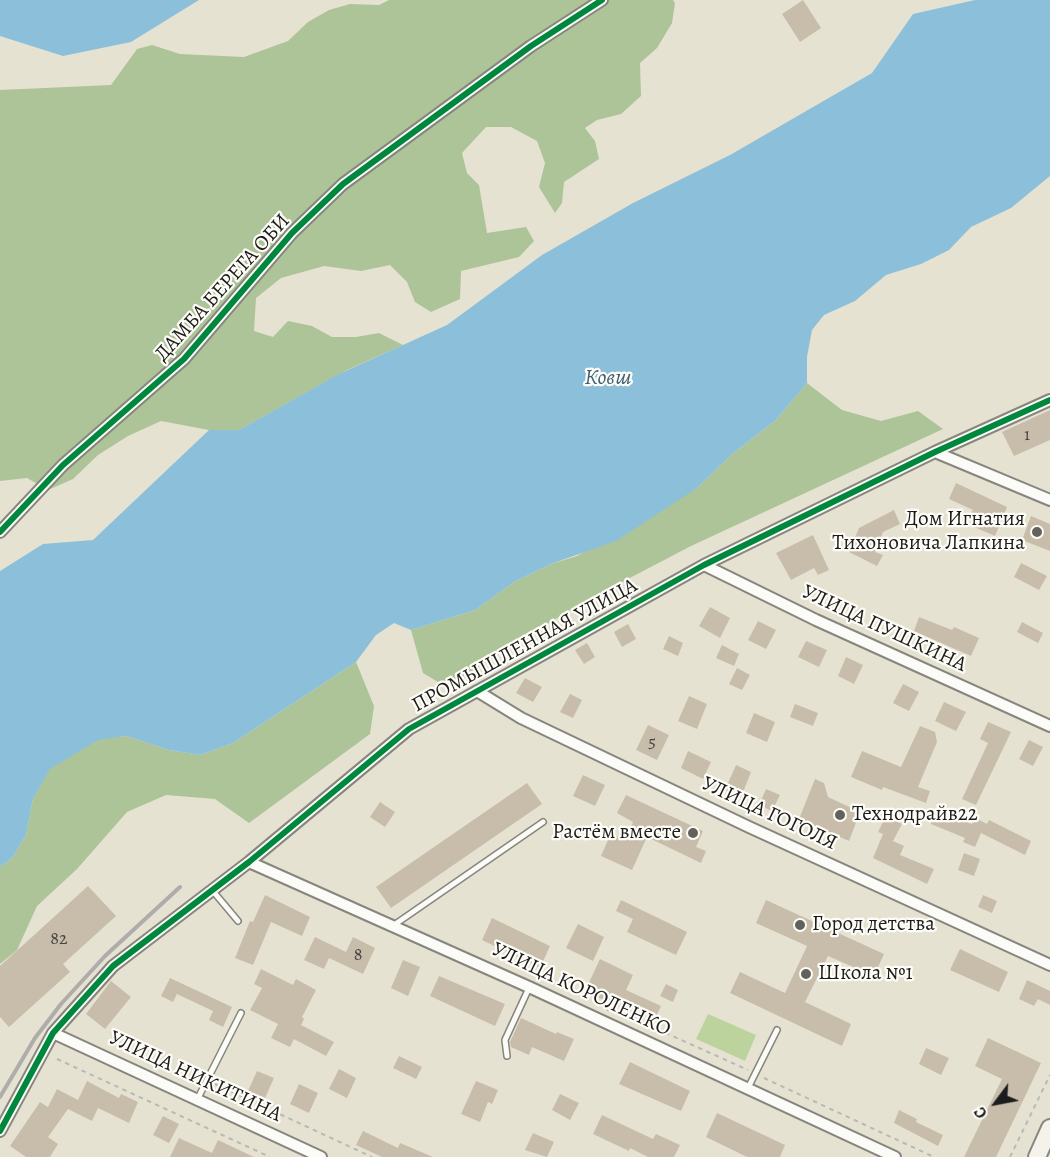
<!DOCTYPE html>
<html>
<head>
<meta charset="utf-8">
<style>
  body { margin:0 }
  #map { position:relative; width:1050px; height:1157px; overflow:hidden; background:#e6e2d2; font-family:Alegreya,serif }
  canvas { display:block }
  .north { position:absolute; left:966px; top:1073px; width:60px; height:60px; -webkit-text-stroke:4px #fdfcf7; paint-order:stroke; rotate:238deg; font-size:16px; font-weight:700; line-height:24px; text-align:center; color:#1c1c1c }
  .north::after { content:''; display:block; margin:auto; width:21px; height:27px; background:#1c1c1c; clip-path:polygon(50% 0,100% 100%,50% 72%,0 100%) }
</style>
</head>
<body>
<div id="map">
<canvas width="1050" height="1157"></canvas>
<div class="north">С</div>
</div>
<script>
const ctx = document.querySelector('canvas').getContext('2d');
ctx.lineJoin = 'round';
function fill(path, color) {
  ctx.fillStyle = color;
  ctx.fill(path, 'evenodd');
}
function shape(rows) {
  const path = new Path2D();
  for (const r of rows) {
    path.moveTo(r[0], r[1]);
    for (let i = 2; i < r.length; i += 2) path.lineTo(r[i], r[i + 1]);
  }
  return path;
}
function trace(path, color, width, dash) {
  ctx.strokeStyle = color;
  ctx.lineWidth = width;
  ctx.lineCap = dash ? 'butt' : 'round';
  ctx.setLineDash(dash || []);
  ctx.stroke(path);
}
function drawText(font, color, halo, rows, align = 'center') {
  ctx.font = font + ' Alegreya,serif';
  ctx.lineWidth = 4.5;
  ctx.setLineDash([]);
  ctx.textBaseline = 'middle';
  ctx.strokeStyle = halo;
  ctx.fillStyle = color;
  for (const [text, x, y, turn = 0] of rows) {
    ctx.save();
    ctx.translate(x, y);
    ctx.rotate((+turn || 0) * Math.PI / 180);
    ctx.textAlign = isNaN(turn) ? turn : align;
    if (halo) ctx.strokeText(text, 0, 0);
    ctx.fillText(text, 0, 0);
    ctx.restore();
  }
}
fill(shape([
  [708,1014,756,1035,745,1061,696,1039]
]), '#bdd39e');
fill(shape([
  [389,0,673,0,675,3,672,23,657,48,640,63,641,96,621,114,597,120,585,128,595,141,599,159,564,182,562,203,555,213,539,187,545,163,537,141,511,127,486,127,462,153,467,173,479,185,487,233,526,227,534,241,519,257,461,271,460,299,431,312,415,302,407,282,390,265,361,271,324,266,281,278,256,298,254,331,273,337,288,321,312,326,332,337,356,337,379,333,403,345,347,370,239,430,209,430,161,421,128,436,98,455,73,479,48,490,27,478,0,481,0,90,111,85,137,49,152,45,180,54,244,57,288,41,308,22,329,10,350,4,379,5],
  [807,383,842,410,881,421,918,411,943,429,691,546,578,605,446,687,423,673,411,630,475,610,514,582,551,564,577,556,697,488,731,455,776,420],
  [356,662,374,706,370,734,249,823,215,799,166,795,127,812,77,869,37,906,17,950,0,964,0,867,12,858,26,835,33,799,50,768,98,739,126,736,169,750,200,755,233,743]
]), '#acc497');
fill(shape([
  [0,0,199,0,131,42,63,56,0,36],
  [975,0,1050,0,1050,176,1011,208,971,227,949,250,921,264,886,275,855,301,824,315,812,330,807,357,807,383,776,420,731,455,697,488,616,541,551,564,514,582,475,610,411,630,394,623,376,635,356,662,233,743,200,755,169,750,126,736,98,740,50,769,33,799,26,835,12,858,0,867,0,571,43,544,93,540,209,430,239,430,339,374,447,325,542,255,633,203,730,155,872,73,913,14]
]), '#8cc0da');
fill(shape([
  [803,0,821,28,800,42,782,14],
  [1050,410,1050,440,1014,456,1002,432],
  [956,483,1007,507,995,536,974,527,978,516,971,513,973,510,949,499],
  [894,510,900,524,883,532,875,552,883,555,877,566,849,552,859,528],
  [1031,516,1050,524,1050,551,1022,540],
  [813,535,829,570,818,575,814,568,791,580,776,553],
  [1021,563,1047,576,1039,590,1014,577],
  [710,607,730,618,720,638,699,626],
  [919,617,952,630,954,627,979,638,971,656,914,631],
  [758,621,776,630,766,649,748,640],
  [1022,622,1043,633,1038,643,1017,632],
  [628,624,636,639,622,647,614,632],
  [669,636,683,643,678,656,663,649],
  [806,641,827,650,819,667,798,657],
  [587,643,595,657,584,664,575,650],
  [722,645,739,654,734,666,716,658],
  [846,657,863,665,854,684,838,676],
  [737,668,750,675,742,690,729,684],
  [525,678,542,687,533,702,516,693],
  [903,684,919,692,909,711,893,703],
  [570,694,582,700,573,718,560,712],
  [689,696,707,704,697,729,678,721],
  [944,702,966,712,956,731,935,721],
  [795,704,818,713,813,726,790,717],
  [754,713,775,722,767,742,746,733],
  [988,722,1011,732,976,805,962,799,988,743,980,739],
  [648,725,669,735,657,760,636,750],
  [920,726,935,732,937,742,918,787,930,791,926,803,883,787,882,790,851,777,862,751,901,767],
  [1029,740,1043,747,1033,766,1019,759],
  [688,751,711,762,703,779,681,768],
  [736,765,751,772,741,797,725,790],
  [583,775,605,785,595,806,573,796],
  [815,779,824,783,828,797,860,812,849,841,799,819],
  [527,783,542,804,391,908,376,887],
  [766,789,780,795,772,811,759,805],
  [626,795,703,831,696,847,706,851,701,863,647,837,632,870,601,856,611,833,625,840,633,822,617,813],
  [380,802,395,812,385,827,370,817],
  [936,810,972,824,975,818,987,824,989,820,1031,841,1025,855,981,833,975,847,963,842,965,838,931,824],
  [886,816,902,824,893,841,904,846,900,855,934,869,927,884,873,858,883,834,878,832],
  [964,853,980,859,974,876,958,870],
  [88,886,116,916,63,964,70,972,9,1027,0,1017,0,966],
  [265,895,310,917,302,936,271,922,253,965,235,958,250,921,253,922],
  [983,895,997,901,992,913,978,907],
  [621,900,687,932,676,955,627,932,633,919,616,911],
  [766,900,884,954,874,976,828,956,805,1002,851,1024,842,1046,730,993,740,972,785,993,807,946,756,923],
  [492,918,550,946,540,968,482,940],
  [578,924,604,937,593,961,566,948],
  [315,937,346,952,353,937,375,948,363,974,329,958,324,969,304,960],
  [960,949,1008,972,999,992,950,970],
  [600,959,633,975,626,990,661,1006,656,1017,621,1001,618,1007,585,991],
  [403,960,420,967,408,996,391,988],
  [261,969,293,985,296,979,316,990,302,1017,304,1019,301,1025,334,1042,326,1056,294,1039,290,1047,271,1038,278,1024,250,1010,262,988,254,984],
  [439,976,505,1004,495,1026,430,996],
  [170,978,232,1007,223,1027,209,1020,213,1011,177,994,173,1002,161,996],
  [1027,980,1050,991,1050,1005,1038,999,1034,1006,1019,999],
  [111,981,131,997,105,1029,86,1014],
  [666,984,678,990,673,1002,660,996],
  [521,1018,556,1034,557,1032,574,1039,564,1061,532,1047,529,1055,511,1047,510,1042],
  [988,1038,1041,1063,996,1157,964,1157,1002,1079,975,1066],
  [926,1048,949,1058,941,1075,919,1064],
  [399,1056,422,1067,416,1079,393,1068],
  [630,1062,690,1091,681,1111,619,1084],
  [339,1069,356,1078,347,1098,329,1089],
  [257,1071,274,1078,265,1098,248,1091],
  [87,1081,119,1098,121,1094,138,1102,129,1123,98,1108,92,1121,68,1109,48,1137,58,1144,50,1157,26,1157,10,1146,40,1102,48,1107,57,1089,78,1100],
  [476,1081,498,1090,492,1104,488,1102,480,1122,461,1114],
  [299,1084,318,1093,309,1113,290,1104],
  [560,1094,579,1103,570,1120,552,1110],
  [899,1110,917,1119,916,1122,943,1135,938,1146,894,1123],
  [717,1113,785,1145,780,1157,747,1157,706,1137],
  [602,1115,653,1139,656,1134,680,1145,674,1157,648,1157,630,1148,629,1151,593,1134],
  [163,1116,179,1124,169,1143,153,1135],
  [363,1131,398,1148,400,1143,433,1157,382,1157,356,1145],
  [533,1133,554,1142,547,1157,525,1150],
  [179,1138,212,1153,218,1140,254,1157,170,1157]
]), '#c8bdab');
const lane = shape([
  [212,890,238,921],
  [394,925,543,822],
  [507,1056,505,1040,529,988],
  [748,1088,777,1030],
  [197,1100,241,1013]
]);
const street = shape([
  [935,452,1050,500],
  [0,532,63,465,184,359,292,233,343,184,531,46,602,0],
  [704,565,816,620,1050,726],
  [477,691,521,718,749,827,1050,965],
  [249,862,529,987,895,1157],
  [53,1033,321,1157],
  [0,1131,53,1033,113,966,249,862,409,729,704,565,935,452,1050,400]
]);
const secondary = shape([
  [1037,1157,1050,1128]
]);
trace(lane, '#87857d', 8);
trace(street, '#87857d', 14);
trace(secondary, '#87857d', 20);
trace(shape([
  [607,1010,617,1011,748,1070],
  [57,1059,270,1157],
  [764,1078,934,1157],
  [215,1084,372,1157],
  [1010,1157,1050,1075]
]), '#b8b8b5', 2, [4.5, 4.5]);
trace(lane, '#fbfbf8', 5);
trace(street, '#fbfbf8', 10);
trace(secondary, '#f5f1eb', 16);
trace(shape([
  [0,1097,35,1038,61,1004,105,956,180,887]
]), '#aeadab', 4);
trace(shape([
  [0,532,63,465,184,359,292,233,343,184,531,46,602,0],
  [0,1131,53,1033,113,966,249,862,409,729,704,565,935,452,1050,400]
]), '#00873e', 6);
for (const [x, y, r, color] of [
  [1037,532,6,"#63615c"],
  [840,815,6,"#63615c"],
  [693,833,6,"#63615c"],
  [800,925,6,"#63615c"],
  [806,974,6,"#63615c"]
]) {
  const dot = new Path2D();
  dot.arc(x, y, r, 0, 2 * Math.PI);
  ctx.fillStyle = color;
  ctx.fill(dot);
  trace(dot, '#fdfcf7', 2);
}
drawText('18px', '#474440', null, [
  ["1",1027,436],
  ["5",652,743],
  ["82",59,940],
  ["8",358,956]
]);
drawText('21px', '#1c1c1c', '#fdfcf7', [
  ["ДАМБА БЕРЕГА ОБИ",223,288,-48],
  ["УЛИЦА ПУШКИНА",884,629,25],
  ["ПРОМЫШЛЕННАЯ УЛИЦА",525,646,-29],
  ["УЛИЦА ГОГОЛЯ",769,814,25],
  ["УЛИЦА КОРОЛЕНКО",581,990,25],
  ["УЛИЦА НИКИТИНА",195,1077,25]
]);
drawText('21px', '#1c1c1c', '#fdfcf7', [
  ["Дом Игнатия",1025,520,"right"],
  ["Тихоновича Лапкина",1025,544,"right"],
  ["Технодрайв22",852,815],
  ["Растём вместе",681,833,"right"],
  ["Город детства",812,925],
  ["Школа №1",818,974]
], 'left');
drawText('italic 22px', '#3d5f73', '#fdfcf7', [
  ["Ковш",608,379]
]);
</script>
</body>
</html>
